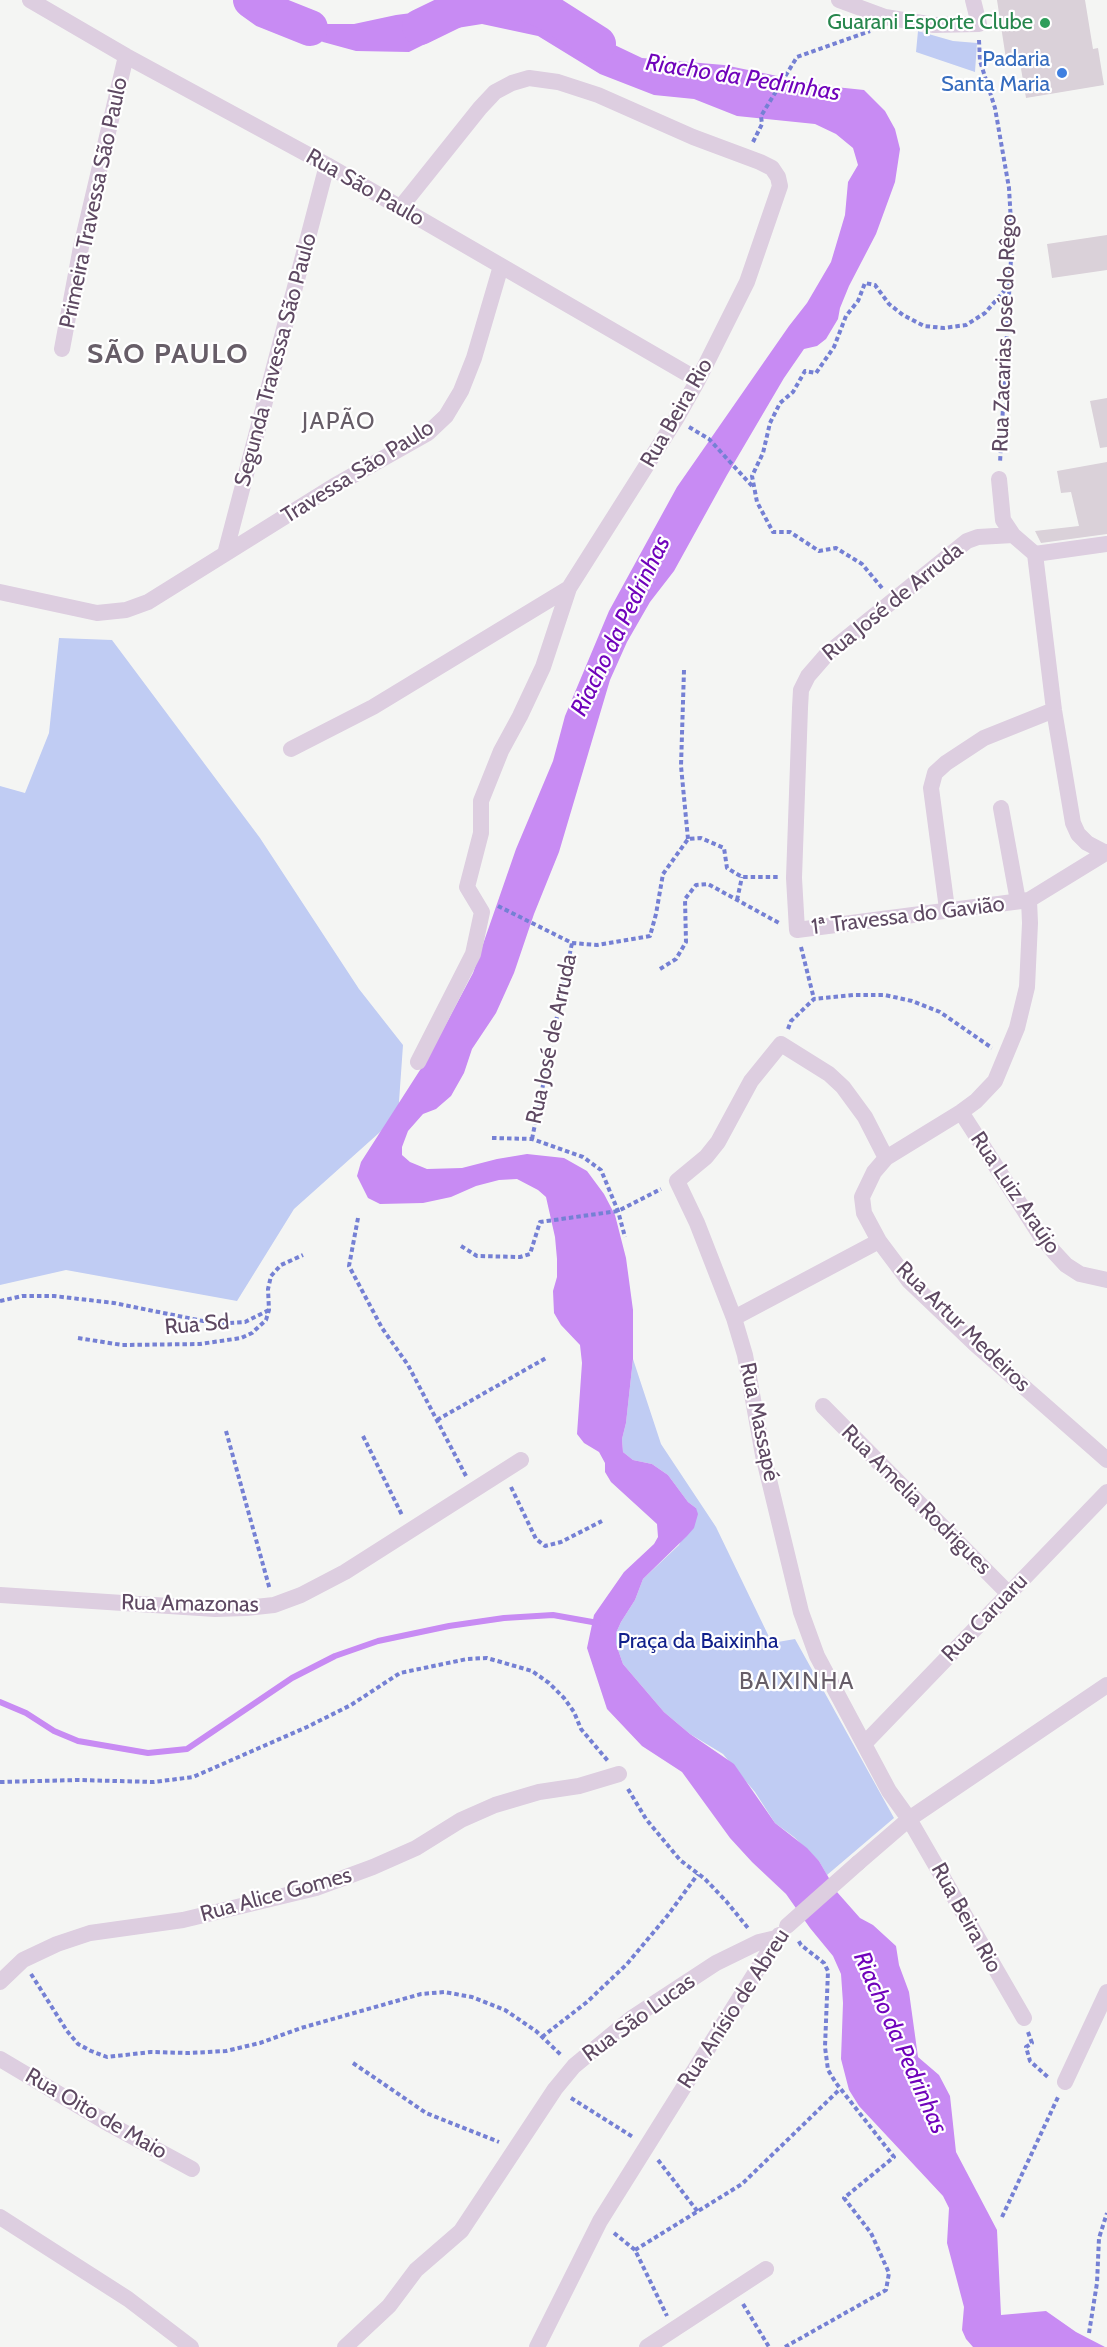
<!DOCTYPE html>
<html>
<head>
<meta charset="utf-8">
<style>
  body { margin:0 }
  canvas { display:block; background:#f4f5f3 }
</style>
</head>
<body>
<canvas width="1107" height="2347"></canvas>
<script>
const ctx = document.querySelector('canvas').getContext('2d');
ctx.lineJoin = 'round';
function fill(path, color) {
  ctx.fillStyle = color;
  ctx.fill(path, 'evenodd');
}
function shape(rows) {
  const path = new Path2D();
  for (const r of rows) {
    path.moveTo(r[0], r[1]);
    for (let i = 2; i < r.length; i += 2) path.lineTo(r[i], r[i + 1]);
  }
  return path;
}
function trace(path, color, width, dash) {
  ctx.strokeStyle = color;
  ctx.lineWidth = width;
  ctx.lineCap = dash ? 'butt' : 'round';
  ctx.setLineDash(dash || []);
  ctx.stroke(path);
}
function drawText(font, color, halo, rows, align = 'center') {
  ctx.font = font + ' Cabin,sans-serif';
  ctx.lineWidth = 4.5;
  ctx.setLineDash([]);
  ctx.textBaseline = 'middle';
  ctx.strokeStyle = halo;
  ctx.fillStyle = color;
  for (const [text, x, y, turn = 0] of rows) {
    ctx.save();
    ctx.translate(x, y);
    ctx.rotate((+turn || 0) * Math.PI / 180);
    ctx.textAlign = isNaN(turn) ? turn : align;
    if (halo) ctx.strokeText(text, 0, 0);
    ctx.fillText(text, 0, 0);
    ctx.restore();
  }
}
fill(shape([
  [918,31,953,41,977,43,975,72,916,52],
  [59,638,112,640,260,838,359,989,403,1045,398,1116,294,1209,237,1301,66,1270,0,1285,0,786,25,793,49,733],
  [633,1359,661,1444,716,1527,772,1643,795,1639,894,1818,827,1875,819,1861,794,1837,775,1823,755,1792,723,1754,690,1734,664,1712,623,1664,616,1644,616,1633,621,1622,635,1600,643,1579,679,1545,696,1508,688,1502,668,1475,652,1464,633,1460,623,1452,622,1439,626,1423]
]), '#c0ccf3');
fill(shape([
  [524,2,642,58,724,65,826,86,864,90,885,111,895,129,900,149,895,182,876,234,849,286,840,308,838,319,826,339,817,346,804,349,784,378,727,475,674,571,650,602,627,642,610,680,559,852,534,914,514,973,496,1013,472,1049,464,1073,451,1096,436,1109,423,1114,408,1131,402,1147,402,1155,410,1162,427,1169,462,1168,497,1159,527,1154,564,1158,587,1171,604,1194,615,1215,626,1258,633,1310,633,1359,626,1423,622,1439,623,1452,633,1460,652,1464,668,1475,688,1502,696,1508,698,1514,694,1528,687,1536,643,1579,635,1600,621,1622,616,1633,616,1644,623,1664,664,1712,690,1734,734,1764,775,1823,807,1848,819,1861,837,1892,860,1918,873,1925,896,1946,899,1965,909,1992,918,2057,939,2075,950,2096,956,2152,997,2230,1001,2315,1046,2311,1076,2332,1105,2347,973,2347,966,2339,962,2330,964,2307,947,2243,949,2208,943,2196,859,2106,849,2090,841,2059,843,2003,841,1974,833,1956,810,1928,786,1894,752,1862,730,1838,682,1772,642,1746,607,1709,587,1648,594,1615,624,1572,654,1544,658,1537,657,1524,611,1482,605,1472,605,1463,599,1452,584,1443,577,1434,582,1363,580,1345,561,1325,554,1313,553,1291,557,1277,557,1259,555,1237,546,1197,538,1190,517,1179,499,1180,476,1186,451,1197,423,1203,380,1204,368,1198,357,1176,361,1162,429,1056,473,973,516,849,553,761,565,716,609,611,677,487,789,326,807,303,831,262,845,215,848,182,858,165,853,148,836,134,815,124,737,116,694,99,654,95,600,74,538,36,482,24,457,28,409,52,356,51,323,42,265,10,322,24,354,24,396,15,489,3]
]), '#c88bf3');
trace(shape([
  [0,1702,26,1713,54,1731,78,1741,148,1753,187,1749,292,1678,335,1656,378,1641,449,1626,504,1618,553,1615,598,1623]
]), '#c88bf3', 6);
trace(shape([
  [251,0,265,10,310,28],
  [420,27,461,7,489,3,524,2,551,14,598,44]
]), '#c88bf3', 36);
fill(shape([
  [997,0,1085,0,1093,49,1098,48,1104,85,1026,98,1019,57,1006,59],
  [1107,235,1107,270,1052,278,1047,244],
  [1107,398,1107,447,1100,448,1090,401],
  [1107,462,1107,534,1041,543,1035,531,1079,526,1071,492,1061,493,1057,471]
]), '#dad1d9');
trace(shape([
  [979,40,980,61,995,108,1009,188,1012,240,1000,463],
  [753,142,762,124,761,116,797,57,870,31],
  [689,427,709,439,753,487],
  [882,588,862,564,836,548,819,551,790,532,773,532,757,502,752,476,763,453,770,423,780,403,793,392,805,371,816,373,834,347,846,316,858,301,865,283,875,285,889,304,903,315,924,326,944,328,966,325,985,313,1011,283],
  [684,670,681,766,688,839],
  [737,900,742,877],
  [498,906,572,943,597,945,650,936,656,914,663,874,688,839,701,838,724,848,727,868,742,877,778,877],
  [801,947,814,999],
  [660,969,676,959,686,942,685,899,696,885,708,884,779,923],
  [788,1029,791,1021,814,999,854,995,885,995,912,1001,940,1012,992,1048],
  [492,1138,532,1139,583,1157,601,1170,618,1211,625,1237],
  [532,1139,572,943],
  [358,1218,349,1266,382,1328,408,1365,466,1476],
  [461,1246,477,1256,520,1257,530,1254,540,1222,618,1211,661,1189],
  [0,1301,22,1296,54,1296,114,1303,203,1321,228,1323,245,1322,269,1310],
  [78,1338,122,1345,200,1344,241,1338,252,1333,266,1320,269,1310,268,1289,271,1276,281,1265,303,1255],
  [437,1420,546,1358],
  [226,1431,270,1590],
  [363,1436,402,1515],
  [511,1487,536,1539,545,1546,561,1542,602,1521],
  [0,1782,78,1780,154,1782,193,1777,307,1727,351,1705,400,1673,467,1659,487,1658,532,1671,549,1683,564,1698,574,1712,581,1729,608,1761],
  [628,1789,646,1819,680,1860,705,1879,726,1901,748,1928],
  [31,1974,67,2031,78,2044,91,2051,107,2057,151,2052,189,2053,226,2051,260,2043,301,2028,421,1994,444,1992,472,1997,505,2010,536,2031,561,2055],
  [1028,2032,1032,2043,1026,2047,1030,2061,1049,2078],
  [542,2037,587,2002,627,1964,668,1915,698,1874],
  [353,2063,426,2113,499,2142],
  [571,2098,633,2137],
  [658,2160,698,2212],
  [1002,2217,1059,2095],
  [614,2233,635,2250,667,2316],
  [635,2250,742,2184,840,2089],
  [743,2304,769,2347],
  [1089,2333,1097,2283,1099,2238,1107,2213],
  [785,2347,886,2290,889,2273,871,2233,844,2198,894,2157,836,2083,828,2070,825,2047,828,1971,824,1963,801,1945,798,1940]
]), '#7580d4', 4, [4.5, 3]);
trace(shape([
  [30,0,126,56,327,165,698,380],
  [839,0,885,17,934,25,979,24,973,0],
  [400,208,480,108,495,92,512,83,529,78,558,82,598,95,693,137,760,162,772,168,778,177,780,186,747,282,698,380,676,419,569,588,543,667,520,716,501,751,481,801,481,833,467,887,482,912,473,954,418,1062],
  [62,349,81,247,126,56],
  [999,479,1003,520,1013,535,1035,554,1107,544],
  [1013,535,978,537,967,541,828,653,808,676,801,690,800,708,794,878,797,930,1029,900],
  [225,554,327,165],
  [1035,554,1054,710,1073,823,1078,834,1087,843,1106,853],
  [0,592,97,613,126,610,148,602,334,486,428,433,446,416,461,391,474,358,501,266],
  [291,749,373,707,569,588],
  [1001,808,1018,901],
  [1107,852,1029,900,1030,923,1027,987,1017,1028,995,1081,976,1101,961,1112,886,1158,874,1172,862,1197,864,1213,879,1241,909,1281,975,1344,1107,1460],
  [947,909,931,788,935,773,946,763,984,738,1054,710],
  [961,1112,1040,1235,1054,1252,1066,1265,1080,1274,1107,1280],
  [886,1158,865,1117,843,1087,829,1074,781,1044,751,1081,718,1142,706,1157,677,1181,697,1223,734,1318,745,1355,763,1455,801,1612,817,1656,889,1791,909,1819,1024,2018],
  [734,1318,879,1241],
  [823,1406,1009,1594],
  [0,1595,215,1609,246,1608,274,1605,301,1595,345,1572,521,1460],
  [864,1744,1107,1492],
  [858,1863,909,1819,1107,1685],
  [0,1982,23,1960,57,1944,90,1933,183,1920,316,1888,373,1867,416,1848,461,1820,495,1805,539,1792,579,1786,619,1774],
  [0,2059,111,2125,192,2169],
  [1065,2082,1107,1992],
  [0,2217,128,2299,191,2347],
  [345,2347,389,2306,416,2270,461,2231,555,2089,574,2066,632,2018,716,1963,759,1942,776,1938],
  [537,2347,600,2221,779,1935],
  [647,2347,766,2269]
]), '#ddcee0', 16);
trace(shape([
  [787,1926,858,1863]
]), '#ddcee0', 16);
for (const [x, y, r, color] of [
  [1045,23,6,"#2e9e5b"],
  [1062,73,6,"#3f7fe0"]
]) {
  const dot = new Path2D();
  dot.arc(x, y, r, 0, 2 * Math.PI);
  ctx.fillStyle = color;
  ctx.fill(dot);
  trace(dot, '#fff', 2);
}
drawText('22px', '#27864d', '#fff', [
  ["Guarani Esporte Clube",1033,23]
], 'right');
drawText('22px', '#366cbe', '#fff', [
  ["Padaria",1050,60],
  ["Santa Maria",1050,85]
], 'right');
drawText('22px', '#5e4962', '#fff', [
  ["Rua São Paulo",365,188,30],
  ["Primeira Travessa São Paulo",94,203,-78],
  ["Rua Zacarias José do Rêgo",1005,333,-88],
  ["Segunda Travessa São Paulo",276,360,-75],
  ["Rua Beira Rio",677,413,-60],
  ["Travessa São Paulo",358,472,-32],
  ["Rua José de Arruda",893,602,-39],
  ["1ª Travessa do Gavião",908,916,-7],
  ["Rua José de Arruda",552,1039,-78],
  ["Rua Luiz Araújo",1015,1193,56],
  ["Rua Sd",197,1325,-5],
  ["Rua Artur Medeiros",963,1327,44],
  ["Rua Massapé",759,1422,78],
  ["Rua Amelia Rodrigues",916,1500,45],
  ["Rua Amazonas",190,1604,1],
  ["Rua Caruaru",985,1618,-46],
  ["Rua Alice Gomes",276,1895,-15],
  ["Rua Beira Rio",966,1918,61],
  ["Rua Anísio de Abreu",734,2009,-57],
  ["Rua São Lucas",639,2018,-36],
  ["Rua Oito de Maio",96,2114,30]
]);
drawText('22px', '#11208b', '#fff', [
  ["Praça da Baixinha",698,1642]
]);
drawText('italic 24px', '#7003bb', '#fff', [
  ["Riacho da Pedrinhas",743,78,9],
  ["Riacho da Pedrinhas",621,626,-64],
  ["Riacho da Pedrinhas",900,2043,66]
]);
ctx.letterSpacing = '1.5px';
drawText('24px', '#675e68', '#fff', [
  ["JAPÃO",339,422],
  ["BAIXINHA",797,1682]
]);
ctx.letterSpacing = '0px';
ctx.letterSpacing = '1.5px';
drawText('bold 28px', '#675e68', '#fff', [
  ["SÃO PAULO",168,355]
]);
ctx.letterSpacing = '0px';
</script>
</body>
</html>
